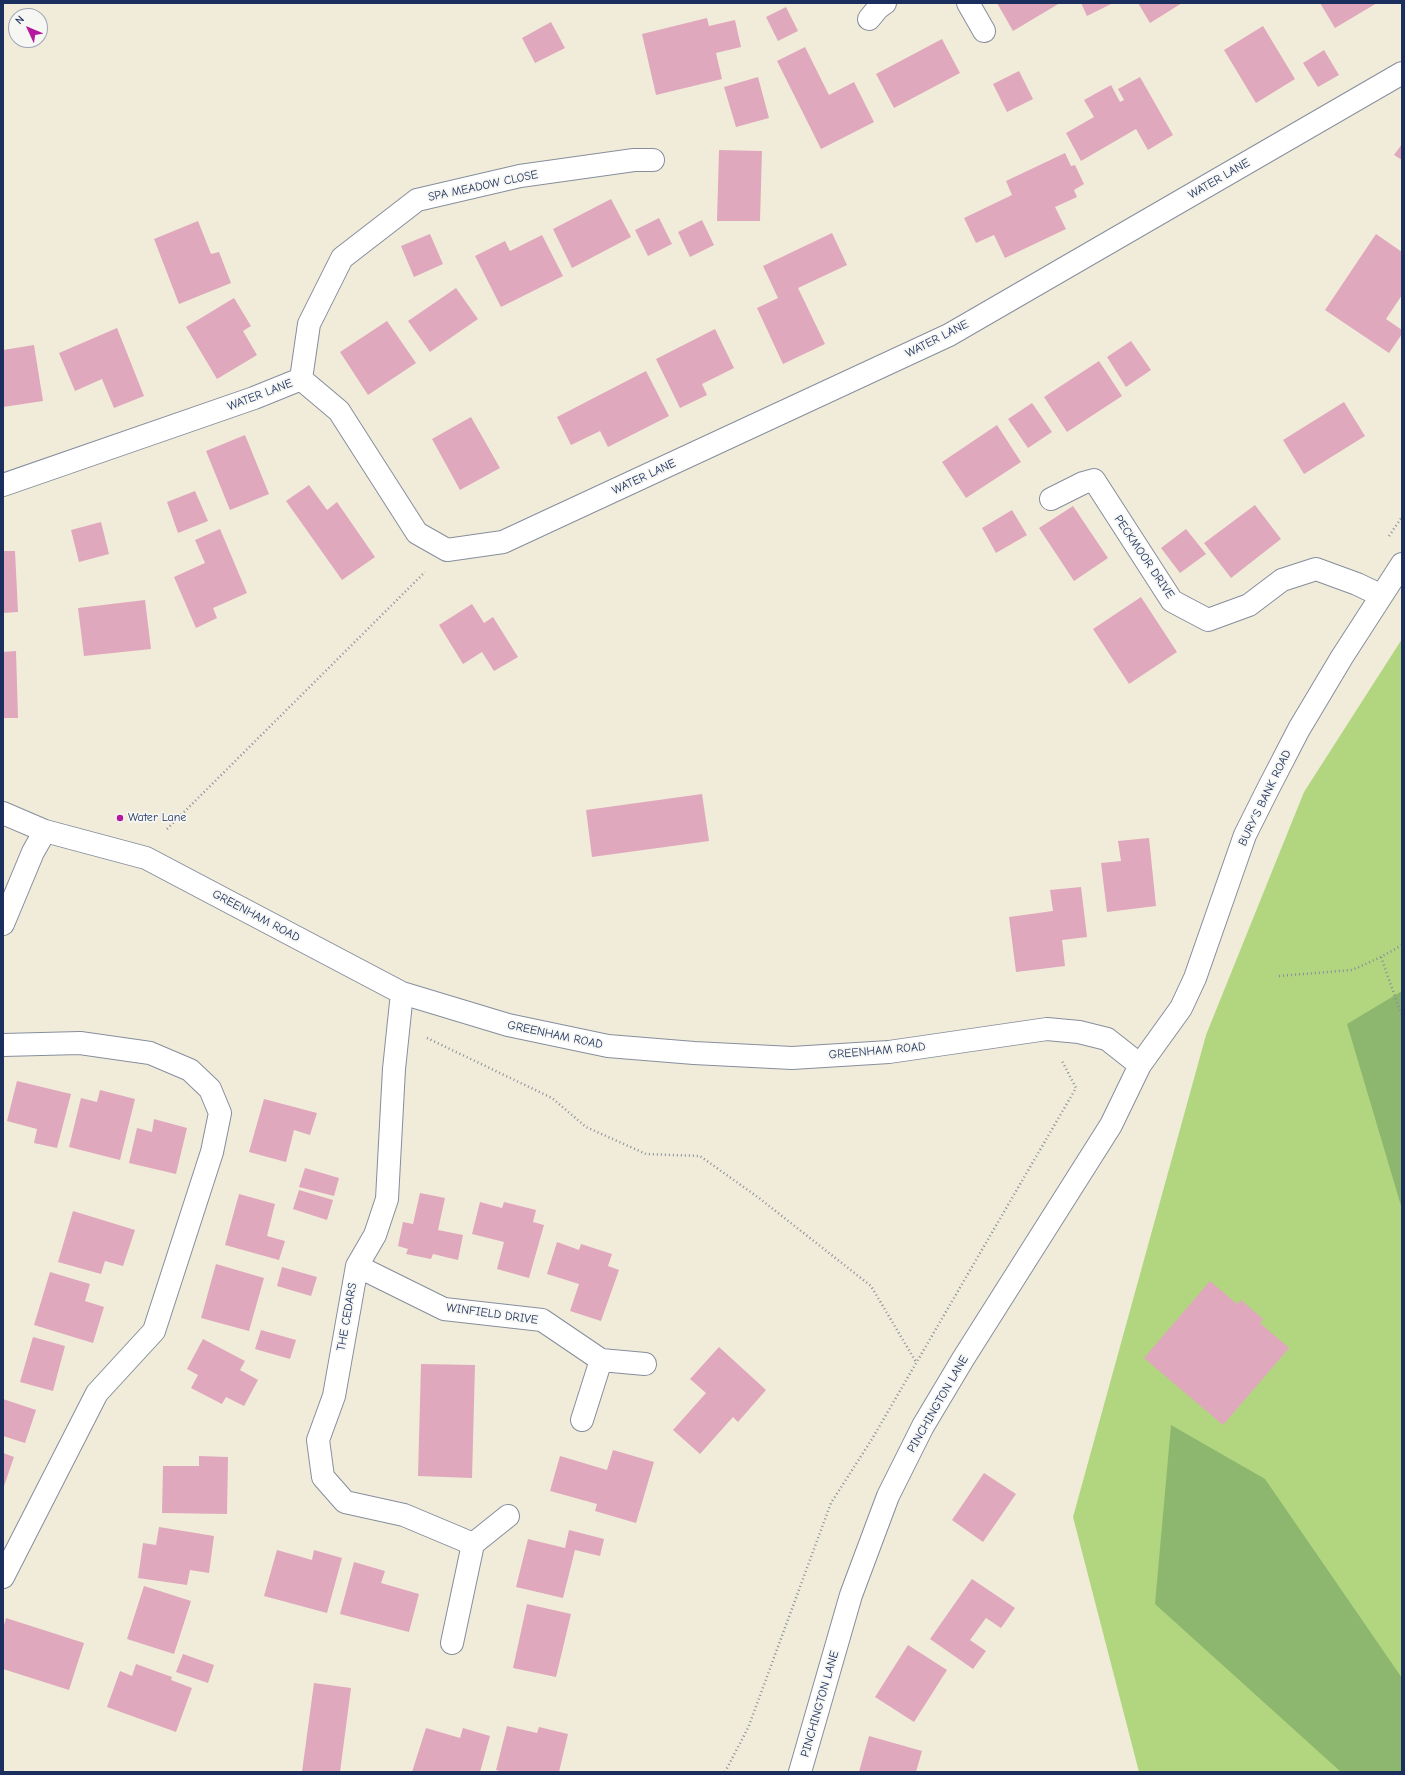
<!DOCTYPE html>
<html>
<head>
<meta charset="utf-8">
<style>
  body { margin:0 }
  #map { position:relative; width:1405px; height:1775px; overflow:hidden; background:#f1ecda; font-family:"Comic Neue",sans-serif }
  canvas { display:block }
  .frame { position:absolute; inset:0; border:4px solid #1b2f5e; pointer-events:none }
  .north { position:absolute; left:8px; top:8px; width:40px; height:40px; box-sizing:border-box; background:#f6f6f2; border:1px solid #9ea6b7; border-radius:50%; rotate:314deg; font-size:11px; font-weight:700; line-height:16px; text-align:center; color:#1b2f5e }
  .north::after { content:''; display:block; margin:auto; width:14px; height:18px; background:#b5179e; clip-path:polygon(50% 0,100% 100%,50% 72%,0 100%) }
</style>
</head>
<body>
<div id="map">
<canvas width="1405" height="1775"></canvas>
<div class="frame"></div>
<div class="north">N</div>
</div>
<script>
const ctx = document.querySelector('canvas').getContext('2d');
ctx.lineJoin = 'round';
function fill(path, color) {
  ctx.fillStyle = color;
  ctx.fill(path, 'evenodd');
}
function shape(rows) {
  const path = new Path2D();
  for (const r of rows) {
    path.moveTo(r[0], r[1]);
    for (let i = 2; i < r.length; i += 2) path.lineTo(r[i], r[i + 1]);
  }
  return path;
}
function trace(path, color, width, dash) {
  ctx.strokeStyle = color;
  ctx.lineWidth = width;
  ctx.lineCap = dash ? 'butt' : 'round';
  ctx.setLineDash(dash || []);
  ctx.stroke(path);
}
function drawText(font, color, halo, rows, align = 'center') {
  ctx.font = font + ' "Comic Neue",sans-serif';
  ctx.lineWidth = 3.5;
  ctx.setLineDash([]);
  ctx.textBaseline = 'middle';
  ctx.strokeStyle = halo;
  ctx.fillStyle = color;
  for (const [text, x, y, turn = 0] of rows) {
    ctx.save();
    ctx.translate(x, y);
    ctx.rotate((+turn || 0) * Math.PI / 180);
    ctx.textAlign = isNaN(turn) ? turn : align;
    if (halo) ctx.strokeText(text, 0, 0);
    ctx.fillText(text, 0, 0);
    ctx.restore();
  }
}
fill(shape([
  [1402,639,1402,1772,1139,1772,1073,1517,1206,1035,1304,792]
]), '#b2d67f');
fill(shape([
  [1402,991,1402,1209,1347,1024],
  [1171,1425,1265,1479,1402,1678,1402,1772,1341,1772,1155,1604]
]), '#8db76e');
fill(shape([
  [997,3,1060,3,1013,31],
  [1081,3,1110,3,1111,4,1087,16],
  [1138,3,1182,3,1150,23],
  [1320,3,1377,3,1335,28],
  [786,7,798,31,778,41,766,17],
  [707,18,709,26,735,20,741,47,716,53,722,79,656,95,642,34],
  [551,22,565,48,535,63,522,38],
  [1263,26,1295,79,1256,103,1224,50],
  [942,39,960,73,894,108,876,74],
  [805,47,829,95,854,82,874,122,821,149,777,61],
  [1324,50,1339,75,1318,87,1303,63],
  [1019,71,1033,99,1007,112,993,84],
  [758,77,769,118,736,127,724,87],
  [1140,77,1173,135,1148,150,1136,129,1081,161,1066,133,1094,117,1084,100,1111,85,1120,102,1124,100,1118,89],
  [1402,144,1402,160,1394,155],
  [719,150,762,151,760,221,717,221],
  [1065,153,1071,166,1075,165,1084,184,1074,190,1077,197,1055,207,1066,229,1005,258,994,235,976,243,964,218,1012,195,1006,181],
  [611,199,631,237,572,268,553,229],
  [659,218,672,244,648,256,635,230],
  [702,220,714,245,690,257,678,232],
  [198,221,211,254,219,252,231,283,179,304,154,239],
  [832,233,847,265,798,288,825,344,783,364,757,308,778,298,763,266],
  [430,234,443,264,414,277,401,246],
  [1376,234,1402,252,1402,295,1386,319,1402,330,1402,334,1389,353,1325,310],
  [542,235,563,276,501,307,475,256,505,241,510,251],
  [456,288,478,319,430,352,408,321],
  [234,298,251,326,243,331,257,355,217,379,186,327],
  [387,321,416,363,368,395,340,352],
  [117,328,144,396,114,408,102,379,75,391,59,353],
  [715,329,734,368,702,384,707,395,680,408,656,359],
  [1131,341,1151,370,1126,387,1107,357],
  [34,345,43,401,3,407,3,350],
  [1099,361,1122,396,1067,432,1044,397],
  [646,371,669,416,608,447,600,431,571,445,557,417],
  [1344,402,1365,436,1304,474,1283,440],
  [1032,403,1052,432,1028,448,1008,419],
  [471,417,500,468,460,490,432,439],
  [997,425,1021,462,966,498,942,462],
  [245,435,269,494,230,510,206,451],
  [309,485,327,510,337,502,375,557,342,580,286,501],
  [195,491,208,521,178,533,167,502],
  [1255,505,1281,539,1231,578,1204,543],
  [1073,506,1108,558,1074,581,1039,528],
  [1012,510,1027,535,996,553,982,528],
  [101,522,109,554,79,562,71,530],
  [220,529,247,593,213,608,217,618,196,628,174,577,205,563,195,540],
  [1186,529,1206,554,1180,573,1161,548],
  [3,551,15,551,18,612,3,613],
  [1141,597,1177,652,1129,684,1093,629],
  [145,600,151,649,84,656,78,608],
  [472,604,484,623,493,617,518,657,494,671,482,652,463,664,439,625],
  [16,651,18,718,3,718,3,652],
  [702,794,709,841,592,857,586,810],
  [1149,838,1156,906,1107,912,1101,863,1121,861,1118,841],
  [1081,887,1087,937,1062,940,1065,966,1016,972,1009,917,1053,911,1050,890],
  [17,1081,71,1094,57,1148,34,1143,37,1129,7,1121],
  [100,1090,135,1099,120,1160,69,1147,81,1098,97,1102],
  [264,1099,317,1113,310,1135,294,1130,286,1162,249,1152],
  [154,1119,187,1128,176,1174,129,1163,137,1128,152,1132],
  [305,1168,339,1178,334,1196,299,1187],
  [299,1190,333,1200,327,1220,293,1209],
  [420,1193,445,1198,438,1230,463,1235,458,1260,433,1254,431,1259,406,1254,408,1249,398,1246,403,1222,413,1224],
  [239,1194,275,1204,267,1236,285,1241,279,1260,225,1245],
  [480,1202,502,1208,504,1202,536,1210,533,1222,544,1225,529,1278,497,1269,504,1242,472,1234],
  [73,1211,135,1230,123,1266,105,1261,101,1274,58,1262],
  [557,1242,579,1250,581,1244,612,1254,608,1266,619,1270,601,1321,570,1311,579,1284,547,1274],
  [216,1264,264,1278,249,1331,201,1318],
  [282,1267,317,1277,311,1296,277,1286],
  [50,1272,90,1284,85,1301,104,1307,93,1343,34,1325],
  [1210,1281,1237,1304,1241,1300,1263,1319,1260,1323,1289,1348,1223,1425,1144,1358],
  [261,1330,296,1340,290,1359,255,1349],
  [33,1337,65,1346,53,1391,20,1382],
  [203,1339,245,1361,240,1370,258,1380,244,1406,226,1397,222,1404,191,1388,198,1375,187,1369],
  [719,1347,766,1390,738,1422,733,1417,700,1454,673,1430,706,1393,690,1379],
  [421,1364,475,1365,472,1478,418,1476],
  [3,1399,36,1410,25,1443,3,1436],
  [613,1450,654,1462,636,1523,595,1511,597,1504,550,1491,560,1456,607,1470],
  [3,1453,14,1457,3,1489],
  [199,1456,228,1457,227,1514,162,1513,163,1466,199,1466],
  [984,1473,1016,1494,983,1542,952,1520],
  [159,1527,214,1536,209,1573,190,1570,187,1585,138,1578,143,1543,156,1545],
  [569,1530,604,1539,600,1556,575,1550,563,1598,516,1587,528,1539,565,1548],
  [277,1550,312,1560,314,1550,342,1558,327,1613,264,1596],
  [354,1562,385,1571,381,1583,419,1594,409,1632,340,1614],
  [972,1579,1015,1608,1001,1628,986,1618,970,1640,986,1651,973,1669,930,1639],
  [144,1586,191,1601,174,1654,127,1639],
  [527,1604,571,1614,556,1677,513,1668],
  [6,1618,84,1643,69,1690,3,1669,3,1629],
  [908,1645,947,1670,914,1722,875,1697],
  [183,1654,214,1665,208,1683,176,1672],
  [136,1664,172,1677,171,1680,192,1688,176,1732,107,1707,120,1671,132,1676],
  [314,1683,351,1688,340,1772,302,1772],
  [507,1726,537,1733,539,1727,568,1734,559,1772,504,1772,496,1770],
  [426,1728,460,1738,463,1728,490,1736,480,1772,412,1772],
  [869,1736,922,1751,916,1772,859,1772]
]), '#dfa8bc');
const minor = shape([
  [968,3,984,31],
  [869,19,878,8,885,3],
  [301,379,339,411,417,533,447,550,503,542,949,335,1402,73],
  [301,379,309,324,342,258,417,200,520,176,634,160,653,160],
  [3,485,254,398,301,379],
  [1051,499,1083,483,1094,480,1172,601,1208,620,1249,605,1282,580,1316,569,1357,584,1380,595],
  [3,813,45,831,146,858,402,993,508,1025,608,1046,694,1053,792,1058,889,1052,1047,1029,1079,1032,1107,1039,1140,1065],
  [3,924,33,852,45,831],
  [402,993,394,1069,387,1199,375,1235,357,1266,334,1396,318,1440,323,1477,345,1502,404,1515,473,1544,452,1643],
  [3,1045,80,1043,150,1053,190,1070,210,1089,220,1113,212,1152,154,1331,97,1393,3,1577],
  [357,1266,444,1309,542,1320,601,1360,582,1420],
  [601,1360,645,1364],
  [473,1544,508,1516],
  [800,1772,851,1595,888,1496,923,1426,963,1359,1111,1125,1140,1065,1181,1008,1195,978,1245,835,1268,789,1299,729,1342,657,1402,564]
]);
trace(minor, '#868e9c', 24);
trace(shape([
  [1389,536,1402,517],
  [167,829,425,572],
  [1381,957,1402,1016],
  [1279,976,1352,970,1381,957,1402,945],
  [427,1038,552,1098,586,1127,646,1154,700,1156,759,1198,871,1286,916,1362],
  [725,1772,748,1728,831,1503,872,1439,1076,1088,1062,1061]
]), '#868e9c', 2.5, [1, 3]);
trace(minor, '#fff', 22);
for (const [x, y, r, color] of [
  [120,818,4,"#b5179e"]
]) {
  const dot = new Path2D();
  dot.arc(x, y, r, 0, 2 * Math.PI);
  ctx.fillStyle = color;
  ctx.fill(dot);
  trace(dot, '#f6f6f2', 1.5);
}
drawText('12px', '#1b2f5e', '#f6f6f2', [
  ["WATER LANE",1219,179,-30],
  ["SPA MEADOW CLOSE",483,186,-12],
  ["WATER LANE",937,339,-27],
  ["WATER LANE",260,395,-21],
  ["WATER LANE",644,477,-25],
  ["PECKMOOR DRIVE",1144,557,56],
  ["BURY'S BANK ROAD",1265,798,-64],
  ["GREENHAM ROAD",256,916,28],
  ["GREENHAM ROAD",555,1035,12],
  ["GREENHAM ROAD",877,1051,-5],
  ["WINFIELD DRIVE",492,1314,8],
  ["THE CEDARS",347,1317,-80],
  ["PINCHINGTON LANE",938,1404,-60],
  ["PINCHINGTON LANE",820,1704,-74]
]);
drawText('12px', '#1b2f5e', '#f6f6f2', [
  ["Water Lane",128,818]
], 'left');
</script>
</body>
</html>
